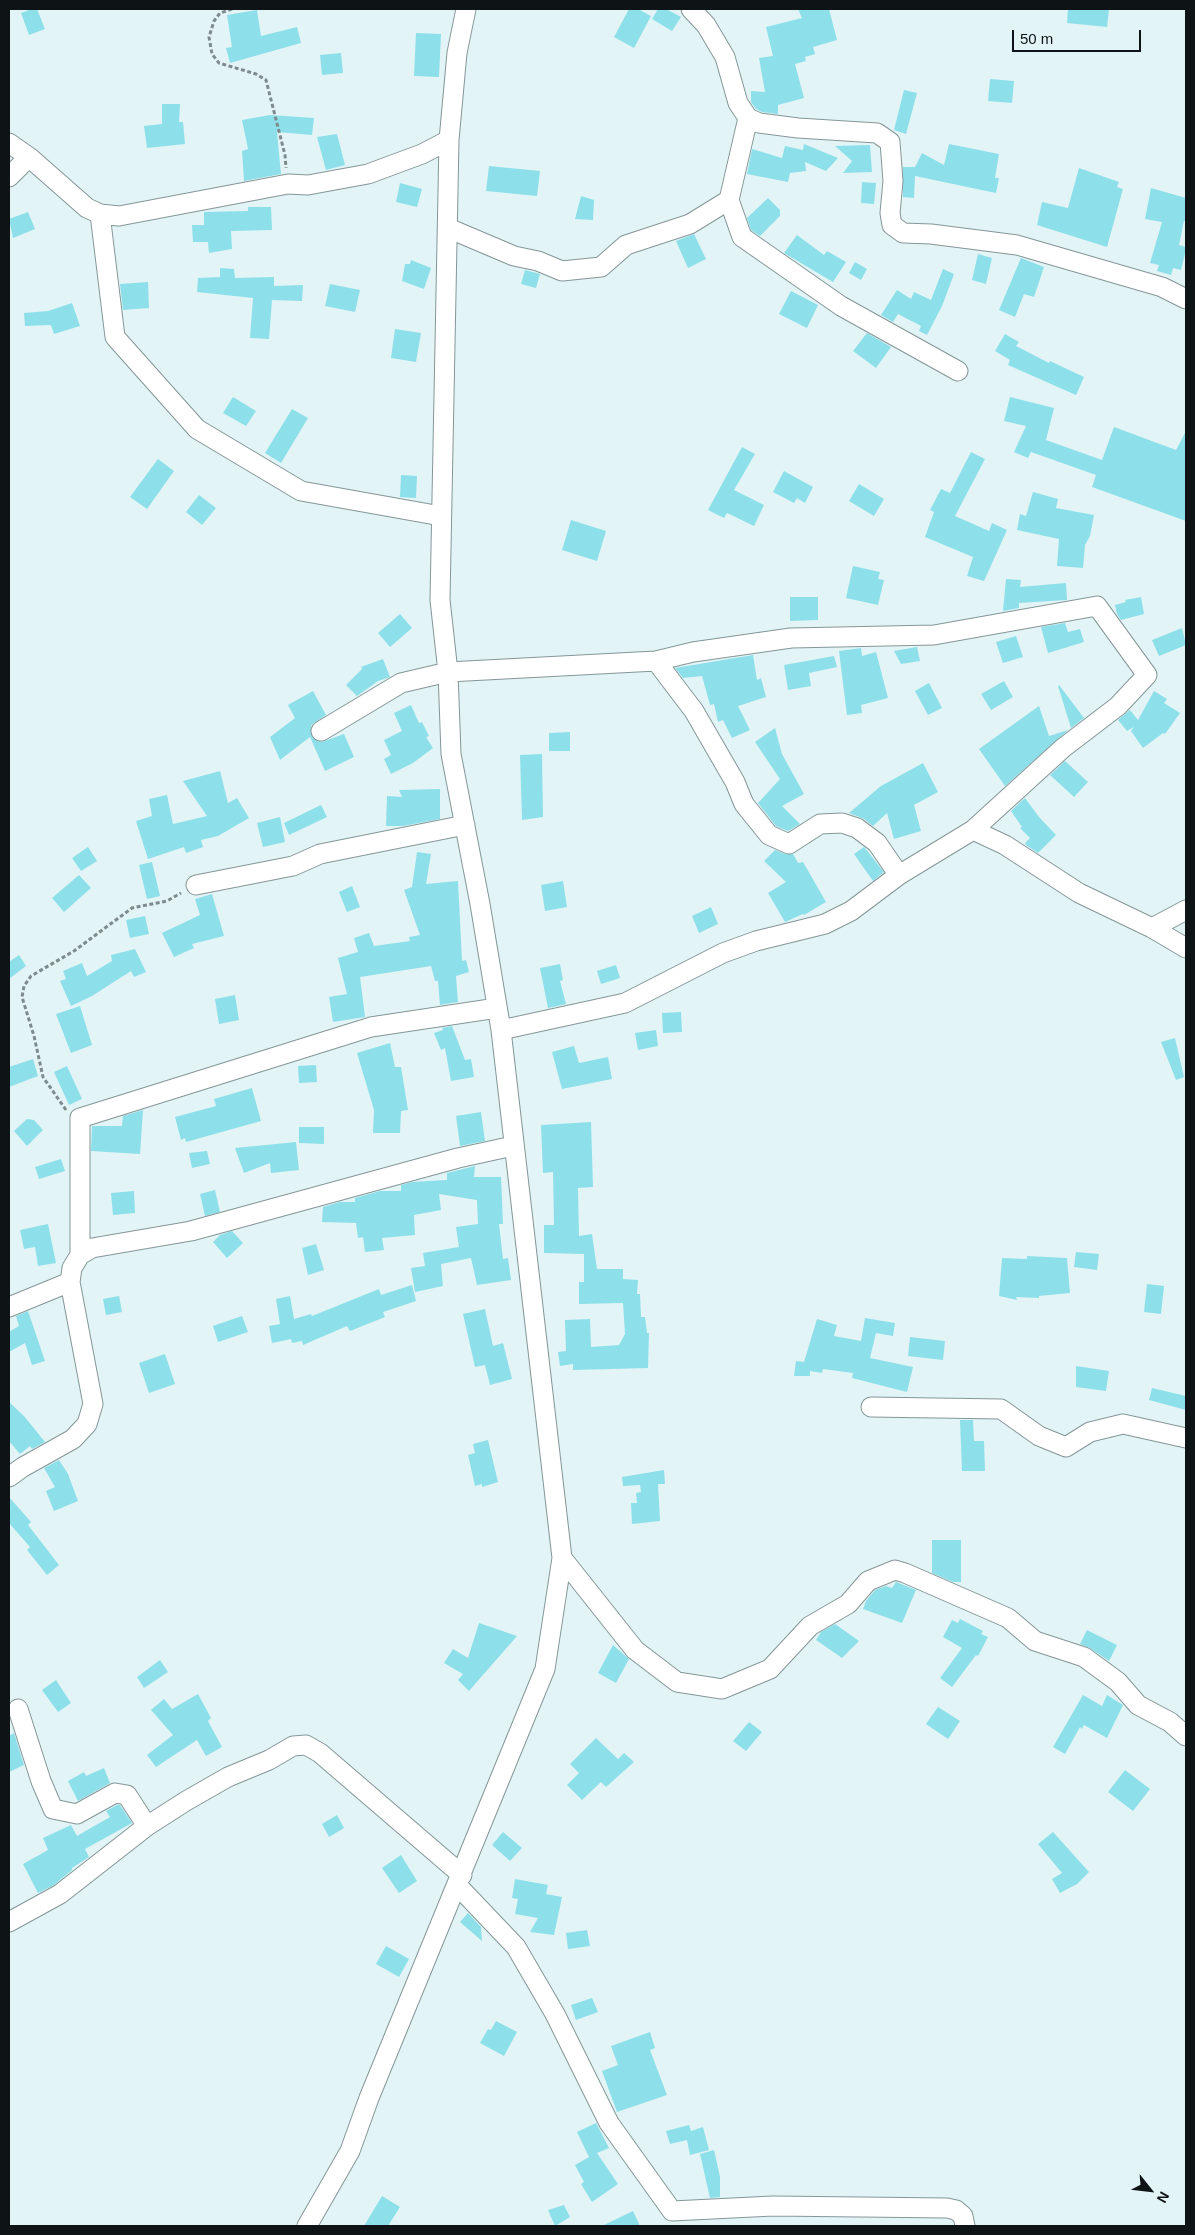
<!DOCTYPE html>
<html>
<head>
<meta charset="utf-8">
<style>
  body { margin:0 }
  #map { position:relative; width:1195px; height:2235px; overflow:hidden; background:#e2f4f6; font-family:Arial,sans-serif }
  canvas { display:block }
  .frame { position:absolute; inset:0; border:10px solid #0e1415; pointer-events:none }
  .north { position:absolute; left:1125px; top:2165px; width:50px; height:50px; -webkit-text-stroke:4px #e2f4f6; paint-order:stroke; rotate:119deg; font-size:14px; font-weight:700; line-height:20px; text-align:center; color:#0e1415 }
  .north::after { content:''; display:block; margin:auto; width:18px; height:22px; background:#0e1415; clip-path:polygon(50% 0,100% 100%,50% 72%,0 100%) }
  .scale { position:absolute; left:1012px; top:30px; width:129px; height:22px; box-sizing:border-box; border:2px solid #0e1415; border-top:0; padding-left:6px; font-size:15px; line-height:18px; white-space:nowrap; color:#0e1415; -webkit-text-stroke:4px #e2f4f6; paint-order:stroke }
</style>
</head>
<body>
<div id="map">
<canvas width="1195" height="2235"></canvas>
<div class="frame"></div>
<div class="north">N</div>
<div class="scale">50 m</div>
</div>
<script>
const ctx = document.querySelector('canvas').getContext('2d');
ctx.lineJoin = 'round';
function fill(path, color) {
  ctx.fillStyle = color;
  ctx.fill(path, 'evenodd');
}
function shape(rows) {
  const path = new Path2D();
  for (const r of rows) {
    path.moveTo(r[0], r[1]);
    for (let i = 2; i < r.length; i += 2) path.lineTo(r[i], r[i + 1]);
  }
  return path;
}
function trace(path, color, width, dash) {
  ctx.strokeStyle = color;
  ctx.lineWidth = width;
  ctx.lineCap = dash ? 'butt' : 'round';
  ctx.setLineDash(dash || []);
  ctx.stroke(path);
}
fill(shape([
  [32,9,37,9,45,29,29,35,21,13],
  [629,9,638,9,651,16,634,48,614,37],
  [658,9,666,9,681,17,672,31,652,19],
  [798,9,829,9,837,40,813,47,815,54,805,57,806,61,795,64,804,98,778,105,778,114,762,112,756,109,751,102,751,91,765,92,759,58,773,56,766,27,802,18],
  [1068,9,1109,9,1107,27,1067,23],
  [257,10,261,36,297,27,301,43,230,63,226,48,232,47,227,15],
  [416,33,441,34,439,77,414,76],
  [341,53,343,73,322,75,320,55],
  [990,79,1014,81,1012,103,988,101],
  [904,90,917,93,906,134,894,130],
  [162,104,180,104,179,122,183,122,185,144,147,148,144,126,162,124],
  [270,115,314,118,312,135,277,132,281,174,244,181,242,151,248,149,242,120],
  [337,134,345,165,326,170,317,137],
  [804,144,838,158,826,171,805,162,806,171,790,173,788,182,747,174,752,149,782,158,785,146,803,150],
  [949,144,999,154,995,178,999,178,996,193,915,176,914,198,903,197,903,167,915,167,922,153,944,165],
  [870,145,872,172,843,173,852,161,835,146],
  [489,166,540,171,537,196,486,191],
  [1079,168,1119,182,1117,187,1123,189,1107,247,1037,225,1042,202,1068,208],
  [862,182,876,183,874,204,861,203],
  [400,183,422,189,417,207,396,202],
  [1151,188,1186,198,1186,221,1184,221,1179,245,1186,247,1186,250,1181,270,1173,268,1171,275,1157,271,1159,265,1150,263,1162,222,1145,219],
  [581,196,594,200,593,220,575,219],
  [768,198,780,210,780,216,760,236,751,230,747,218],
  [248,207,271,207,272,230,231,231,232,249,209,253,208,242,193,242,192,225,204,225,204,212,248,211],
  [28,212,35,229,13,238,9,219],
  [694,234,706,259,688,268,676,241],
  [797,235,824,255,827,251,846,262,833,282,784,253],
  [978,254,992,258,986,284,972,280],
  [1021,258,1044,267,1034,297,1024,294,1015,317,999,310],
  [411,260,431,268,424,289,402,281,405,264,410,264],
  [855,262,867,269,861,280,849,273],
  [220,268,234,269,235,278,274,277,274,286,303,285,302,301,272,300,269,339,250,338,253,298,197,292,198,278,220,277],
  [943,269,954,274,942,306,927,335,919,331,921,326,898,314,893,322,881,315,897,290,911,299,914,292,931,300],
  [525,270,540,274,536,288,521,284],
  [148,282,149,308,123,310,120,284],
  [330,284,360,290,355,312,325,306],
  [791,291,818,305,807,328,779,314],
  [72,303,80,326,54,334,51,325,25,326,24,313,48,311],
  [395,329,421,333,416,362,391,358],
  [867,333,891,347,876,368,853,351],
  [1005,334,1019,342,1016,346,1049,363,1050,361,1084,377,1076,395,1008,365,1010,360,995,351],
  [233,397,256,411,246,426,223,413],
  [1010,397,1054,408,1046,440,1102,460,1114,427,1176,450,1186,431,1186,521,1092,487,1096,475,1031,452,1028,458,1014,452,1026,426,1004,421],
  [292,409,308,418,281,463,265,453],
  [742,447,755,454,734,490,764,505,754,526,727,513,724,518,708,510],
  [971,452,985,459,955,516,989,531,992,523,1007,530,984,581,967,576,973,557,925,537,934,512,930,510,941,489,950,493],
  [158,459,174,471,147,509,130,497],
  [784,471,813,487,805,503,797,498,794,503,773,492],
  [401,475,417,476,416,498,400,497],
  [859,484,884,499,874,516,849,501],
  [1033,492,1058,499,1056,508,1094,515,1090,536,1085,545,1083,568,1057,566,1059,539,1017,530,1020,514,1026,516],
  [199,495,216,508,202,525,186,512],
  [571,520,606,531,597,561,562,550],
  [853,566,880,572,878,579,884,580,878,605,846,598],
  [1006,579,1021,580,1020,587,1066,583,1067,600,1019,603,1019,608,1003,611],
  [790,597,818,597,818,620,790,621],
  [1141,597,1144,614,1121,620,1117,614,1115,605,1126,602,1125,600],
  [400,614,412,628,390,647,378,633],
  [1065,623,1068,632,1080,629,1084,642,1048,653,1041,627],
  [1182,628,1186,645,1159,656,1152,640],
  [1016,636,1023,657,1003,663,996,642],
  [917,647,920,661,901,664,894,651],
  [861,648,862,656,876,652,888,698,861,705,862,713,847,715,839,651],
  [753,655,757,680,761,678,766,697,738,706,750,730,732,738,723,720,718,722,714,704,710,705,702,676,683,678,675,668],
  [834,656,837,667,809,673,811,686,788,690,784,665],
  [383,659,390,677,378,681,357,696,346,685,362,669,361,667],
  [1004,681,1013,697,991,710,981,694],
  [929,683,942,708,928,715,915,691],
  [1059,685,1084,718,1071,728,1058,686],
  [313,691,326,715,311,725,312,737,322,742,344,734,354,757,325,771,310,737,280,760,270,737,295,718,288,705],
  [1154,691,1167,699,1164,703,1180,713,1165,734,1163,733,1143,748,1131,731,1134,727,1127,731,1118,720,1130,710,1138,720],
  [411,705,419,723,422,722,429,736,426,737,433,748,413,763,391,774,384,759,391,755,384,740,402,731,394,713],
  [1039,706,1049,736,1068,730,1005,786,979,749],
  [775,728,782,754,804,794,782,806,800,824,788,831,776,826,758,803,780,779,755,742],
  [570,732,570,751,549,751,549,733],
  [542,754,543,817,522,820,520,755],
  [1065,761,1088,782,1074,797,1050,775],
  [923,763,938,792,914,805,921,831,894,839,887,813,873,826,864,819,849,813,881,786],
  [220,771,228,803,237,798,249,818,218,836,201,840,203,847,186,853,184,847,148,859,136,821,152,816,149,799,167,795,173,824,207,816,183,781],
  [440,789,440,819,403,826,386,826,387,796,402,797,399,790],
  [1025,798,1039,817,1056,835,1038,853,1026,845,1025,843,1030,838,1020,828,1022,827,1011,811],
  [321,805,327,817,289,835,284,823],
  [280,817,285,842,263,847,257,823],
  [88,847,97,861,81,871,72,858],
  [864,847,884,872,873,881,854,854],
  [775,850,785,854,793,854,798,863,803,862,826,902,804,915,803,914,785,922,768,893,786,882,764,861],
  [417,852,431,854,426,884,458,881,462,961,466,960,469,972,456,976,458,1002,440,1005,438,981,435,981,431,966,360,977,365,1017,333,1022,329,997,347,994,338,958,358,952,354,938,369,933,374,946,410,941,409,937,420,935,404,890,412,887],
  [152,862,160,896,147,899,139,865],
  [79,875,91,888,64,912,52,898],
  [563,881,567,907,545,911,541,885],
  [352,886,360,907,347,912,339,892],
  [212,894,224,936,192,944,194,948,174,957,162,933,200,915,195,899],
  [711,907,718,924,699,933,692,916],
  [145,916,149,934,130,938,126,920],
  [135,949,146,972,134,977,131,971,92,996,71,1006,60,981,66,979,63,971,82,963,87,976,112,961,111,955],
  [19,955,26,966,9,979,9,962],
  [560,964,563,980,560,981,566,1004,548,1008,540,968],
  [616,965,620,978,601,984,597,971],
  [235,995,239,1020,219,1024,215,999],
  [80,1006,92,1045,71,1053,56,1014],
  [681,1012,682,1032,663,1033,662,1013],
  [452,1026,465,1060,471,1059,474,1077,451,1081,445,1048,441,1050,434,1033,443,1030,442,1028],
  [656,1030,658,1046,638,1050,635,1033],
  [1175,1038,1184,1077,1176,1080,1161,1042],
  [390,1043,395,1067,401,1067,408,1110,401,1111,400,1133,373,1133,374,1110,357,1053],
  [574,1046,579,1063,608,1057,612,1079,562,1089,552,1052],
  [33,1059,38,1076,9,1087,9,1067],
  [316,1065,317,1082,299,1083,298,1066],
  [67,1066,82,1099,69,1105,54,1072],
  [252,1088,261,1121,186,1142,185,1138,181,1140,175,1117,216,1106,214,1099],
  [143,1110,140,1154,91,1151,92,1126,122,1126,123,1116],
  [481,1112,485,1141,460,1146,456,1116],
  [27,1119,34,1120,43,1130,27,1146,14,1131],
  [591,1122,593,1187,578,1188,579,1236,592,1234,597,1269,623,1269,623,1279,638,1280,637,1294,640,1294,641,1317,645,1317,647,1333,649,1333,648,1368,573,1370,573,1364,560,1366,558,1352,566,1351,565,1320,590,1319,591,1347,619,1345,625,1334,623,1303,579,1304,579,1282,584,1282,584,1254,544,1253,544,1225,554,1225,553,1172,543,1173,541,1125],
  [299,1127,324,1127,324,1144,299,1143],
  [296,1142,299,1170,271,1173,270,1163,244,1173,235,1148],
  [207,1151,210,1164,192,1168,189,1153],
  [61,1159,65,1171,39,1179,35,1167],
  [475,1166,474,1177,501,1177,503,1224,499,1224,503,1259,508,1258,511,1280,477,1285,471,1258,441,1264,443,1286,415,1292,411,1268,425,1266,423,1253,459,1247,456,1227,478,1224,477,1200,439,1194,441,1210,414,1215,415,1235,382,1238,384,1250,365,1252,363,1237,358,1238,356,1223,322,1222,323,1207,340,1202,355,1202,355,1198,380,1191,401,1191,401,1185,412,1182,447,1180,447,1173],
  [215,1190,220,1212,205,1216,200,1194],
  [134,1191,135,1213,113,1215,111,1193],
  [48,1224,56,1263,38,1266,35,1247,24,1249,20,1230],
  [232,1231,243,1243,227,1258,213,1242,220,1235],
  [316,1244,324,1270,308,1275,302,1248],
  [1076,1252,1099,1254,1097,1270,1074,1267],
  [1027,1256,1067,1258,1070,1293,1039,1296,1039,1298,1016,1297,1017,1300,999,1296,1002,1258,1027,1259],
  [1147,1284,1164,1286,1161,1314,1144,1312],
  [412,1285,416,1301,383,1312,385,1317,350,1331,347,1326,303,1345,302,1341,292,1343,291,1339,272,1343,269,1326,280,1324,276,1299,290,1296,294,1319,311,1314,312,1316,379,1289,381,1295],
  [119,1296,122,1312,106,1315,103,1299],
  [485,1309,493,1346,503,1343,512,1379,490,1385,485,1365,475,1367,463,1314],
  [28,1311,45,1361,32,1365,25,1343,9,1352,9,1332,19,1326,16,1316],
  [242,1316,248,1332,218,1342,213,1326],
  [865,1318,895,1323,893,1336,876,1333,870,1358,913,1367,907,1392,852,1378,853,1373,823,1369,822,1373,810,1371,810,1376,794,1376,796,1361,804,1362,817,1319,837,1325,834,1336,861,1341],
  [910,1337,945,1341,943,1360,908,1356],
  [165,1354,175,1384,149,1393,139,1363],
  [1076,1366,1109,1371,1106,1391,1076,1387],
  [1152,1388,1186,1396,1186,1410,1149,1400],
  [9,1402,24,1416,45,1442,32,1449,30,1446,20,1454,9,1441],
  [960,1420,973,1420,974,1441,984,1441,985,1471,962,1471],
  [488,1440,498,1482,482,1487,482,1484,475,1486,468,1455,475,1453,473,1444],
  [59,1460,68,1474,78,1501,54,1511,46,1491,55,1487,44,1468],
  [664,1470,665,1484,658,1484,660,1521,632,1524,631,1503,637,1503,636,1493,641,1492,640,1485,623,1486,622,1477],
  [9,1497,31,1522,28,1525,59,1565,47,1575,27,1550,30,1547,9,1523],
  [932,1540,961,1540,961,1582,953,1582,932,1573],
  [896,1582,916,1590,902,1623,863,1609,866,1601,875,1590,886,1586,892,1588],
  [960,1619,983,1631,981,1634,988,1637,978,1656,976,1655,952,1687,940,1678,962,1648,943,1637,952,1620,958,1623],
  [479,1623,517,1636,469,1691,458,1680,463,1674,444,1663,453,1649,468,1658],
  [835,1624,859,1641,842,1658,816,1640,821,1632],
  [1087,1630,1117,1645,1109,1661,1090,1648,1080,1644],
  [613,1645,629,1659,616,1683,598,1673],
  [160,1660,168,1672,144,1688,137,1677],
  [56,1680,71,1703,58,1712,42,1690],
  [198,1694,211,1718,208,1721,222,1747,206,1756,197,1740,156,1767,147,1755,173,1735,151,1710,164,1699,172,1709],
  [1083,1695,1102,1706,1107,1695,1123,1705,1107,1738,1084,1725,1082,1729,1080,1727,1065,1754,1053,1747],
  [938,1707,960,1721,948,1739,926,1724],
  [749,1722,762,1732,746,1751,733,1741],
  [14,1733,24,1765,9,1772,9,1736],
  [596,1738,618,1759,624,1753,634,1762,606,1787,601,1782,582,1800,567,1785,579,1773,570,1764],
  [104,1768,110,1783,78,1801,68,1781,84,1772,86,1776],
  [1125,1770,1150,1789,1133,1811,1108,1792],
  [117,1805,120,1805,132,1823,85,1849,89,1857,72,1868,72,1870,54,1885,38,1893,23,1864,48,1850,43,1838,71,1825,77,1836,110,1817,106,1811],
  [337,1815,344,1828,329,1837,322,1824],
  [503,1832,522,1848,510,1861,492,1845],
  [1053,1832,1089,1872,1077,1884,1060,1893,1052,1879,1062,1873,1038,1844],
  [401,1855,417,1881,399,1893,382,1868],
  [515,1879,548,1885,546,1894,562,1897,554,1935,530,1932,538,1918,515,1914,518,1899,512,1898],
  [468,1913,481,1927,482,1941,460,1922],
  [587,1930,590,1946,568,1949,566,1933],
  [386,1946,409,1959,399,1977,376,1964],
  [592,1998,598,2012,576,2020,571,2005],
  [496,2021,517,2032,504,2056,480,2043,488,2029,491,2030],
  [650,2032,655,2048,650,2050,667,2095,617,2112,602,2071,618,2065,611,2046],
  [596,2123,609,2148,597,2153,618,2184,592,2202,581,2184,584,2182,575,2165,589,2157,577,2132],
  [689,2125,691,2131,703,2127,709,2150,690,2155,687,2140,670,2144,666,2131],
  [714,2150,720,2177,720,2197,710,2198,700,2154],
  [382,2196,400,2207,388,2226,364,2226],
  [564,2205,570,2217,555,2226,548,2210],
  [633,2211,640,2226,602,2226]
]), '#8de0e9');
const minor = shape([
  [691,9,706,25,725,57,738,103,748,118,759,123,798,128,877,133,890,142,893,181,890,213,892,225,903,233,931,234,1017,245,1162,287,1186,299],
  [748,118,729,200,742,237,841,306,958,371],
  [9,143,29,157,9,177],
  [29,157,87,208,100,214,119,216,288,184,308,185,368,174,422,154,449,140],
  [100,214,115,337,197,429,301,491,441,516],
  [448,228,514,256,538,261,562,271,601,267,626,245,690,224,729,200],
  [656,661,693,652,791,638,934,635,1097,606,1147,675,1118,706,1063,748,973,830],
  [321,731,401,683,448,672,656,661,694,711,735,782,744,804,769,835,789,844,820,824,842,823,857,828,877,843,899,875],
  [196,885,293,866,320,854,465,825],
  [1152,928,1186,910],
  [501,1030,625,1003,723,953,756,941,825,924,851,911,899,875,973,830,1005,845,1079,893,1152,928,1186,948],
  [80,1255,80,1118,371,1027,497,1008],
  [9,1307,70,1282],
  [871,1407,1001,1409,1039,1436,1066,1447,1090,1432,1123,1424,1186,1438],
  [9,1477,23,1467,73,1439,87,1424,93,1404,70,1282,72,1268,80,1255,92,1248,191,1231,458,1158,513,1146],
  [562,1558,635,1650,677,1682,722,1689,770,1669,810,1626,848,1604,868,1581,895,1570,905,1573,1008,1618,1035,1641,1084,1657,1118,1682,1138,1705,1170,1722,1186,1736],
  [18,1709,41,1781,53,1809,77,1814,115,1793,127,1795,147,1826],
  [457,1885,516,1947,555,2014,609,2123,672,2211,773,2206,947,2208,956,2210,963,2216,965,2226],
  [9,1922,60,1894,147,1826,186,1801,228,1777,269,1760,293,1746,306,1745,320,1753,462,1875],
  [307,2226,350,2151,369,2098,545,1669,562,1558,501,1030,480,904,451,754,448,672,440,600,449,140,457,53,466,9]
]);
trace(minor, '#859697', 21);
trace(shape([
  [232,9,220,13,214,21,209,37,212,54,219,63,256,74,266,80,285,155,286,168],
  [66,1110,43,1077,34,1036,22,997,24,986,31,976,74,951,132,908,167,901,181,893]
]), '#7e8b8c', 3, [4, 2.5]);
trace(minor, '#fff', 19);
</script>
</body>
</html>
